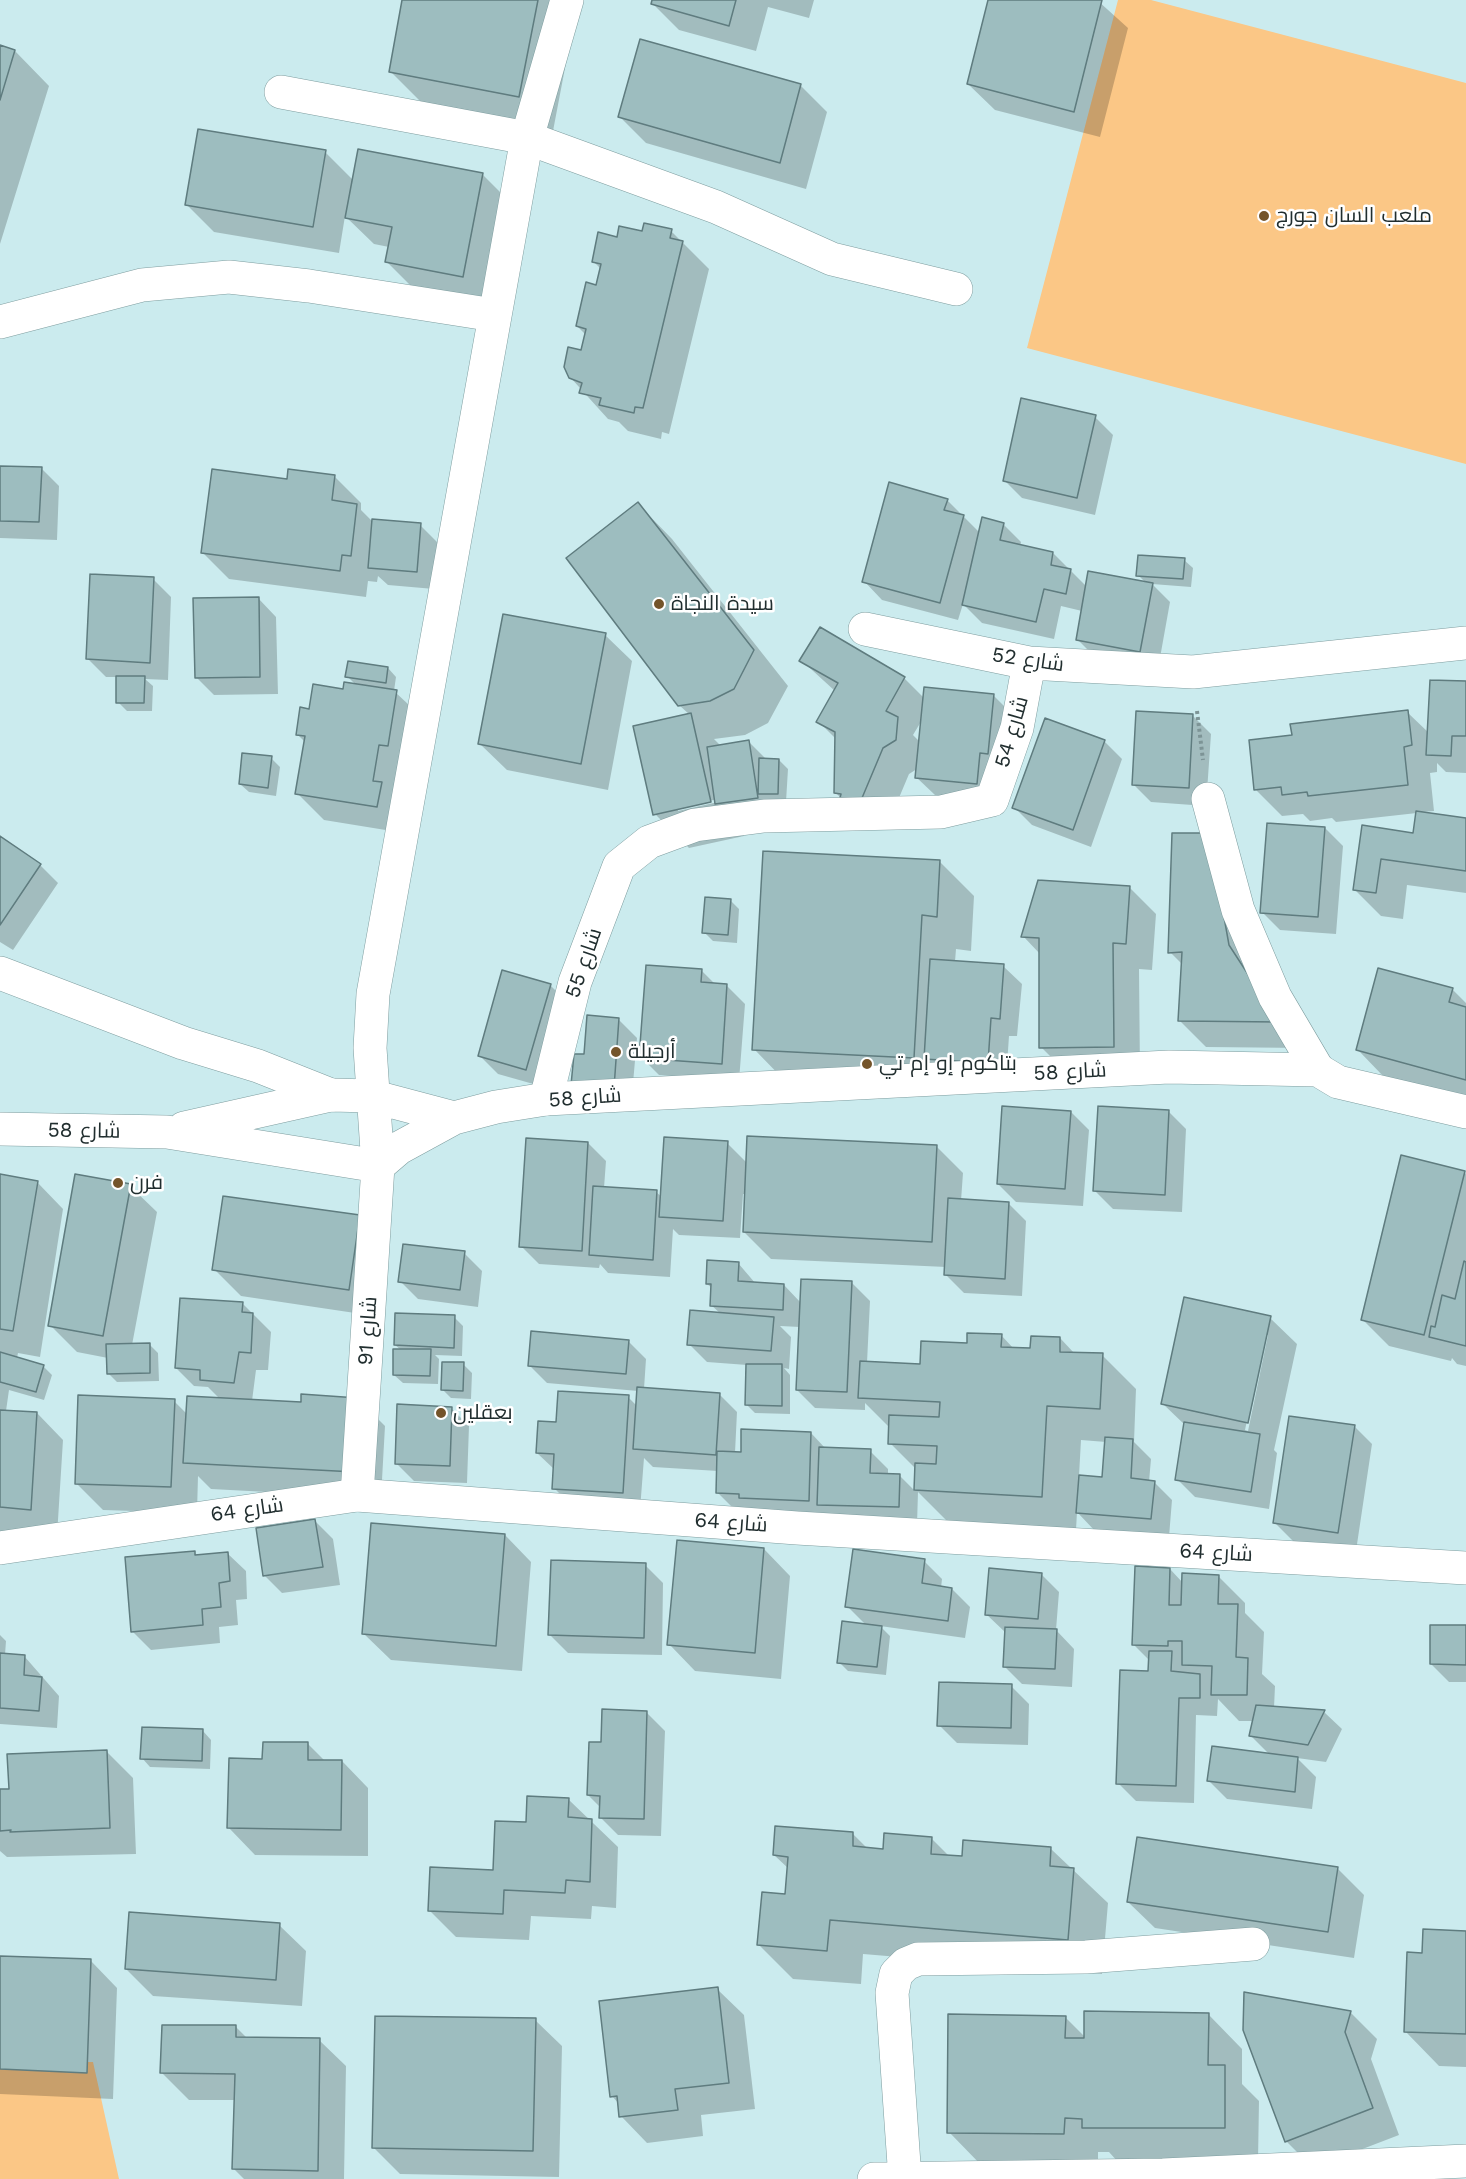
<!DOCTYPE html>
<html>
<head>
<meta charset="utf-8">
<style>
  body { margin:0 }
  canvas { display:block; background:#cbebee }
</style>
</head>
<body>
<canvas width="1466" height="2179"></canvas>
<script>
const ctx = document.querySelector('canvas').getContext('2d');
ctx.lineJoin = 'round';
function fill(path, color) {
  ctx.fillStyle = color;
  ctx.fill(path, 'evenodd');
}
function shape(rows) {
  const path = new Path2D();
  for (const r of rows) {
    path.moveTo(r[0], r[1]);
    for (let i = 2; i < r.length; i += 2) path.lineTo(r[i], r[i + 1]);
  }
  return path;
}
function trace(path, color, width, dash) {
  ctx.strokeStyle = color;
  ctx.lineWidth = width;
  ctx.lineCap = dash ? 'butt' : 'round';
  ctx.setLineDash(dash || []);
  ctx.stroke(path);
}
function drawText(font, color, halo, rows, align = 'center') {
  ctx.font = font + ' "Work Sans",Cairo,sans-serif';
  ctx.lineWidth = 5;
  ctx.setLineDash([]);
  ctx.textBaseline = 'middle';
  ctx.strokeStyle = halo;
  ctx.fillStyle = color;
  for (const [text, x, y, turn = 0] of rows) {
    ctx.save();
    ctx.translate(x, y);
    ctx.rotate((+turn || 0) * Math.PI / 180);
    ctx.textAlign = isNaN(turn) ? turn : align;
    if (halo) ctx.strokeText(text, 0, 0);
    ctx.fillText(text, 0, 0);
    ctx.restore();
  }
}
fill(shape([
  [1118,0,1151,0,1466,83,1466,464,1027,348],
  [93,2062,119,2179,0,2179,0,2063]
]), '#fbc786');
fill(shape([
  [404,0,578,0,553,131,425,106,391,72],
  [653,0,814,0,809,18,768,7,756,51,679,30,652,3],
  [990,0,1097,0,1128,28,1100,137,995,110,968,84],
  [0,47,15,51,49,86,0,244],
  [801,86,827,112,806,189,646,143,620,117],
  [325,152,354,181,482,174,509,201,490,303,413,288,386,261,389,247,374,244,345,216,339,253,214,232,187,205],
  [671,231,709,269,669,434,662,432,661,439,628,431,619,422,608,419,570,377,586,335,577,326,598,287,601,269,594,262,618,239],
  [1095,417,1113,435,1095,515,1022,498,1004,480],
  [0,467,41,468,59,486,57,540,0,538],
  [335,477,361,503,361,510,372,521,420,525,438,543,434,589,388,585,378,576,377,582,368,581,366,597,229,579,203,553,289,480],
  [947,500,980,533,1003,524,1021,542,1020,546,1053,553,1087,587,1146,583,1138,575,1184,560,1193,568,1191,587,1152,584,1170,602,1158,669,1095,657,1077,639,1082,611,1061,606,1054,639,982,623,963,604,958,620,882,600,864,581],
  [638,504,672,539,788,686,768,723,745,735,714,739,721,746,749,742,767,760,779,760,788,769,786,802,741,821,744,836,689,848,655,814,690,715,679,705],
  [718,799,718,802,678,811,678,808],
  [153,579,171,597,168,680,145,679,153,686,152,711,127,711,118,702,118,677,106,677,88,659],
  [258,598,276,617,278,694,214,695,196,677],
  [605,635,632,661,608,790,507,770,480,744],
  [801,660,904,678,924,698,994,696,1012,714,994,801,935,795,916,777,917,769,909,774,888,824,862,820,836,793,837,740,818,721,835,691],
  [922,720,920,742,913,735],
  [388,668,396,677,394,691,423,718,404,833,324,820,297,793,305,742,297,734,310,710,356,685,347,676],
  [1466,683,1466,773,1446,772,1437,763,1437,772,1430,773,1434,811,1422,812,1466,820,1466,893,1407,885,1403,919,1381,916,1355,890,1363,827,1414,834,1417,813,1336,822,1332,818,1310,821,1303,814,1282,816,1255,789,1294,737,1407,712,1429,733],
  [1193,716,1211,734,1206,806,1151,802,1133,784],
  [1104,741,1122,759,1091,847,1032,825,1014,807],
  [271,758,280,767,276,796,249,792,240,784],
  [1325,828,1343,846,1336,934,1280,930,1262,912],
  [1174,835,1304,1048,1206,1047,1179,1020,1183,965,1170,952],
  [0,838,40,865,58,883,13,950,0,942],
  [940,862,974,896,971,951,956,949,955,962,1003,966,1022,984,1017,1036,1009,1036,1006,1080,788,1084,754,1049],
  [1129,887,1156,914,1152,970,1139,969,1140,1073,1068,1074,1041,1047,1040,954,1023,936],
  [730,900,739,909,737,943,713,941,704,932],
  [701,970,716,985,727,986,745,1004,739,1081,659,1075,641,1057],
  [550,985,568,1003,544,1087,498,1074,480,1056],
  [1453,990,1466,1003,1466,1099,1384,1077,1358,1050],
  [619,1020,637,1038,631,1106,585,1056],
  [1168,1111,1186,1129,1182,1212,1113,1209,1095,1191],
  [1071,1112,1089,1130,1083,1206,1016,1202,998,1184],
  [588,1143,606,1161,604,1188,656,1192,662,1197,727,1143,747,1163,936,1146,963,1173,961,1201,1008,1203,1026,1221,1022,1296,964,1293,946,1275,946,1267,771,1259,744,1232,746,1194,743,1194,740,1238,679,1235,673,1229,670,1277,608,1273,600,1264,599,1268,539,1264,521,1246],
  [1464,1172,1466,1174,1466,1366,1457,1364,1452,1358,1451,1361,1389,1346,1363,1320],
  [0,1176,37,1182,63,1209,40,1357,18,1353,17,1358,43,1366,52,1375,44,1400,9,1390,6,1411,37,1413,63,1440,57,1536,0,1532],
  [130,1186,157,1212,132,1345,149,1344,158,1353,159,1381,117,1382,108,1373,108,1358,77,1352,50,1325],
  [359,1217,375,1316,241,1296,214,1269],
  [464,1253,482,1271,478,1307,418,1299,400,1281],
  [738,1263,756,1284,784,1285,801,1303,852,1283,870,1301,867,1363,922,1365,968,1344,1001,1335,1014,1349,1031,1349,1060,1338,1075,1354,1102,1355,1136,1389,1134,1442,1151,1459,1149,1482,1154,1482,1172,1500,1169,1537,1095,1531,1077,1512,1076,1530,950,1524,918,1492,917,1525,836,1522,827,1513,827,1518,735,1510,717,1492,718,1471,653,1467,644,1458,640,1510,572,1506,554,1488,555,1470,537,1453,557,1424,628,1397,637,1406,638,1391,547,1383,529,1365,628,1341,646,1359,644,1389,719,1394,737,1412,735,1453,742,1453,811,1433,826,1449,870,1451,888,1469,888,1475,900,1476,915,1491,916,1469,890,1443,890,1428,865,1403,865,1410,815,1408,797,1390,800,1327,780,1326,791,1337,789,1369,784,1368,790,1375,790,1414,755,1413,746,1404,747,1365,707,1362,689,1344,721,1314,711,1305,712,1288,707,1284],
  [1081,1440,1106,1442,1103,1478,1079,1476],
  [242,1303,271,1332,268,1370,256,1370,252,1401,302,1404,358,1399,385,1426,381,1498,211,1489,198,1476,197,1513,103,1510,76,1483,174,1401,187,1414,220,1399,208,1387,194,1386,176,1368],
  [454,1317,463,1326,462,1356,435,1355,439,1359,438,1384,403,1383,394,1375,401,1350,395,1345],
  [1270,1318,1297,1344,1274,1450,1277,1453,1269,1509,1195,1497,1177,1479,1185,1425,1163,1404],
  [1265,1335,1268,1335,1248,1431,1245,1430],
  [463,1364,472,1373,471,1399,451,1398,442,1389],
  [451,1408,469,1426,467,1483,414,1481,396,1463],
  [1354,1426,1372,1444,1356,1551,1293,1541,1275,1523],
  [315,1521,333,1539,340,1585,282,1593,264,1575],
  [505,1535,531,1562,522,1671,391,1660,364,1634],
  [764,1549,790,1576,781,1679,695,1671,669,1644],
  [194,1552,198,1556,227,1553,246,1571,247,1599,236,1600,238,1625,219,1627,220,1643,151,1650,133,1632],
  [924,1561,942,1579,941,1588,952,1589,970,1607,965,1638,880,1626,890,1636,886,1675,848,1671,839,1662,866,1625,847,1606],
  [645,1565,663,1583,662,1655,568,1653,550,1635],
  [1170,1569,1183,1583,1218,1576,1245,1603,1245,1613,1264,1632,1262,1674,1275,1686,1274,1708,1324,1712,1342,1729,1326,1762,1297,1758,1316,1777,1312,1809,1227,1799,1209,1781,1270,1755,1250,1735,1254,1721,1239,1721,1218,1699,1217,1716,1196,1715,1194,1803,1136,1801,1118,1783,1150,1672,1150,1661,1133,1644],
  [1041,1574,1059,1592,1056,1630,1074,1649,1072,1687,1022,1684,1004,1666,1006,1633,986,1614],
  [1466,1627,1466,1682,1449,1682,1431,1664],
  [0,1635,6,1641,5,1655,25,1657,59,1696,57,1728,0,1724],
  [1011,1686,1029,1704,1028,1745,957,1743,939,1725],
  [647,1713,665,1731,661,1836,618,1835,600,1817,601,1808,588,1795,603,1744],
  [203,1731,211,1740,210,1769,150,1767,142,1758],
  [307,1743,325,1761,342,1761,368,1788,368,1856,255,1855,229,1828,264,1760],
  [107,1752,133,1778,136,1854,7,1857,0,1851,0,1791,11,1790],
  [569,1800,618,1847,616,1908,592,1906,591,1919,531,1916,529,1940,456,1937,429,1910,494,1871,527,1824],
  [853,1834,868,1849,884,1850,932,1839,950,1857,964,1858,1051,1849,1108,1903,1102,1974,863,1954,861,1984,793,1979,758,1944,786,1896,789,1869,774,1855],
  [1337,1868,1364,1895,1354,1958,1155,1928,1128,1902],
  [279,1925,306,1951,302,2006,153,1996,126,1969],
  [1466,1932,1466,2067,1439,2066,1405,2031,1423,1955],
  [0,1957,91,1961,117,1988,113,2099,0,2094],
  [717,1989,744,2015,755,2109,701,2115,703,2136,647,2143,621,2116,619,2104,612,2096],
  [1350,2012,1377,2039,1371,2059,1399,2135,1313,2168,1286,2141],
  [1208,2014,1242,2049,1242,2084,1259,2101,1258,2162,1118,2162,1109,2152,1098,2152,1098,2168,983,2167,949,2132,1065,2017,1086,2038],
  [535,2020,562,2046,559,2177,400,2174,374,2148],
  [236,2027,247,2038,319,2040,346,2066,344,2179,244,2179,234,2169,236,2100,189,2100,162,2073]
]), '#0003');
const building = shape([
  [402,0,538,0,519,97,389,72,402,0],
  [652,0,736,0,729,26,651,4,652,0],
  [988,0,1102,0,1074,112,967,84,988,0],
  [640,39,801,84,780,163,618,117,640,39],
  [0,45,15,50,0,100,0,45],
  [198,129,326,150,313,227,185,205,198,129],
  [358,149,483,173,463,277,385,262,392,227,345,218,358,149],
  [644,223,672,229,670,238,683,241,643,408,635,407,634,413,599,405,601,398,579,393,582,383,569,378,564,367,568,347,581,350,586,329,576,326,586,282,596,285,601,264,592,262,598,232,617,237,619,226,642,231,644,223],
  [1021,398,1096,415,1077,498,1003,481,1021,398],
  [0,466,42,467,39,522,0,521,0,466],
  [212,469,287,479,288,469,335,475,332,500,357,504,351,556,342,555,340,571,201,553,212,469],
  [889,482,948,499,944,510,964,515,940,603,862,582,889,482],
  [638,502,754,650,734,689,710,701,678,706,566,558,638,502],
  [982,517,1004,523,1000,540,1053,552,1051,565,1071,569,1066,594,1044,589,1036,622,962,605,982,517],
  [372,519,421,523,417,572,368,568,372,519],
  [1138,555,1185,558,1183,579,1136,576,1138,555],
  [1088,571,1153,583,1140,652,1076,640,1088,571],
  [90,574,154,577,150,663,86,659,90,574],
  [259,597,260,677,195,678,193,598,259,597],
  [503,614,606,633,581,764,478,744,503,614],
  [820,627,905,677,886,711,898,717,896,740,883,748,862,798,840,798,841,794,834,793,835,732,816,722,838,683,799,661,820,627],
  [348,661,388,667,386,683,345,677,348,661],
  [116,676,145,676,144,703,116,703,116,676],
  [1430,680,1466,681,1466,736,1452,736,1451,756,1426,755,1430,680],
  [344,682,397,690,388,746,379,745,373,781,382,782,377,807,295,794,305,736,296,735,300,707,309,709,313,684,343,689,344,682],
  [924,687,994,694,988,754,980,753,977,784,915,778,924,687],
  [1408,710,1412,745,1404,747,1408,785,1308,796,1307,792,1282,795,1281,787,1254,790,1249,740,1292,735,1290,724,1408,710],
  [1136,711,1193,714,1189,788,1132,785,1136,711],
  [691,713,711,802,653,815,633,726,691,713],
  [1045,718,1105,740,1073,830,1012,808,1045,718],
  [749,740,758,798,715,804,707,747,749,740],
  [242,753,272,756,268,788,239,784,242,753],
  [759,758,779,759,778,794,758,794,759,758],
  [1416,811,1466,818,1466,871,1381,859,1376,893,1353,890,1362,825,1413,833,1416,811],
  [1267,823,1325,827,1318,917,1260,913,1267,823],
  [1172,833,1209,833,1229,945,1279,1022,1178,1021,1182,952,1168,953,1172,833],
  [0,836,41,864,0,925,0,836],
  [763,851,940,860,937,917,922,915,914,1058,752,1050,763,851],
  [1038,880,1130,886,1126,944,1113,943,1114,1047,1039,1048,1039,938,1021,937,1038,880],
  [705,897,731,899,728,935,702,933,705,897],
  [930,959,1004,964,1000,1019,991,1018,988,1063,924,1059,930,959],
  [646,965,702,969,701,982,727,984,722,1064,639,1058,646,965],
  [1378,968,1453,988,1449,1002,1466,1007,1466,1080,1356,1050,1378,968],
  [502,970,551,984,526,1070,478,1056,502,970],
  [587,1015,619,1018,614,1088,571,1085,574,1054,584,1054,587,1015],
  [1002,1106,1071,1111,1065,1189,997,1184,1002,1106],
  [1098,1106,1169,1110,1165,1195,1093,1191,1098,1106],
  [747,1136,937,1145,932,1242,743,1232,747,1136],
  [664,1137,728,1141,723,1221,659,1217,664,1137],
  [526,1138,588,1142,582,1251,519,1247,526,1138],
  [1401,1155,1465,1171,1424,1335,1361,1320,1401,1155],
  [0,1174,38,1181,13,1331,0,1329,0,1174],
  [75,1174,131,1184,103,1336,48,1326,75,1174],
  [593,1186,657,1190,653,1260,589,1255,593,1186],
  [223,1196,360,1215,349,1290,212,1270,223,1196],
  [948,1198,1009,1202,1005,1279,944,1275,948,1198],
  [403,1244,465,1251,460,1290,398,1282,403,1244],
  [707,1260,739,1262,738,1281,784,1284,783,1310,710,1306,711,1284,706,1284,707,1260],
  [1464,1261,1466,1262,1466,1346,1429,1337,1431,1326,1435,1327,1442,1295,1455,1299,1464,1261],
  [801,1279,852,1281,847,1392,796,1390,801,1279],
  [1184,1297,1271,1316,1248,1423,1161,1404,1184,1297],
  [180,1298,243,1302,242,1312,253,1313,251,1353,239,1352,234,1383,200,1380,200,1370,175,1368,180,1298],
  [690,1310,774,1317,771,1351,687,1345,690,1310],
  [395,1313,455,1315,454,1348,394,1345,395,1313],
  [531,1331,629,1340,626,1374,528,1366,531,1331],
  [967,1333,1002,1334,1001,1347,1030,1348,1031,1336,1060,1337,1060,1352,1103,1353,1100,1409,1047,1406,1042,1497,914,1490,915,1463,936,1464,937,1446,888,1444,889,1415,939,1417,940,1402,858,1398,860,1361,920,1364,921,1341,967,1343,967,1333],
  [150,1343,150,1373,107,1374,106,1344,150,1343],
  [393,1349,431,1349,430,1376,393,1375,393,1349],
  [0,1352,44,1365,36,1392,0,1382,0,1352],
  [442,1362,464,1362,463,1391,441,1390,442,1362],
  [746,1364,782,1364,782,1406,745,1405,746,1364],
  [637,1387,720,1393,716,1455,633,1449,637,1387],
  [558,1391,629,1395,623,1493,552,1489,554,1454,536,1453,538,1421,556,1422,558,1391],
  [301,1394,358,1398,355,1472,183,1463,187,1396,301,1402,301,1394],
  [78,1395,175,1399,171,1487,75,1484,78,1395],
  [397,1404,452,1407,450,1466,395,1464,397,1404],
  [0,1410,37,1412,31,1510,0,1507,0,1410],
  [1289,1416,1355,1425,1338,1533,1273,1523,1289,1416],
  [1184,1422,1260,1434,1251,1492,1175,1480,1184,1422],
  [741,1429,811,1432,809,1501,739,1498,739,1494,716,1493,717,1451,741,1452,741,1429],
  [1105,1437,1133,1439,1131,1478,1155,1481,1151,1519,1076,1513,1079,1475,1102,1477,1105,1437],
  [819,1447,871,1449,870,1473,900,1474,899,1507,817,1505,819,1447],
  [315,1519,323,1567,263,1576,256,1528,315,1519],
  [371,1523,505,1534,496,1646,362,1634,371,1523],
  [677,1540,764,1548,755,1653,667,1645,677,1540],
  [853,1549,925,1559,922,1583,952,1588,948,1621,845,1607,853,1549],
  [195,1551,195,1555,228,1552,230,1581,219,1583,221,1607,202,1609,203,1625,131,1632,125,1557,195,1551],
  [551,1560,646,1563,644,1638,548,1635,551,1560],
  [1135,1566,1170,1568,1169,1605,1181,1605,1182,1573,1219,1575,1218,1604,1238,1604,1236,1657,1248,1658,1247,1695,1211,1695,1212,1666,1182,1665,1182,1641,1168,1641,1168,1646,1132,1645,1135,1566],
  [989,1568,1042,1573,1038,1619,985,1615,989,1568],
  [842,1621,882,1626,877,1667,837,1663,842,1621],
  [1430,1625,1466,1625,1466,1665,1430,1664,1430,1625],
  [1005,1627,1057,1629,1055,1669,1003,1667,1005,1627],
  [1149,1651,1172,1651,1171,1671,1200,1674,1200,1698,1179,1698,1176,1786,1116,1784,1120,1670,1148,1671,1149,1651],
  [0,1653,25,1655,24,1675,42,1677,39,1711,0,1708,0,1653],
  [939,1682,1012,1684,1011,1728,937,1726,939,1682],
  [1256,1705,1325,1710,1308,1745,1249,1736,1256,1705],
  [602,1709,647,1711,644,1819,599,1818,600,1796,587,1795,589,1742,601,1742,602,1709],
  [142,1727,203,1729,202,1761,140,1759,142,1727],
  [263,1742,308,1742,308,1760,342,1760,341,1830,227,1828,229,1758,262,1759,263,1742],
  [1212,1746,1298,1757,1295,1792,1207,1781,1212,1746],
  [107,1750,110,1828,10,1832,11,1830,0,1831,0,1789,9,1789,7,1754,107,1750],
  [527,1796,569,1798,568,1817,592,1819,590,1882,566,1880,565,1893,504,1890,503,1914,428,1911,430,1867,493,1870,495,1821,526,1822,527,1796],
  [775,1826,853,1832,853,1846,883,1849,884,1833,932,1837,931,1854,962,1856,963,1840,1051,1847,1050,1866,1074,1868,1068,1940,830,1920,827,1951,757,1945,762,1892,785,1894,788,1857,773,1855,775,1826],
  [1137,1837,1338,1867,1328,1932,1127,1902,1137,1837],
  [129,1912,280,1923,276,1980,125,1969,129,1912],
  [1423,1929,1466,1931,1466,2034,1404,2032,1407,1952,1422,1953,1423,1929],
  [0,1956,91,1959,87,2073,0,2069,0,1956],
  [718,1987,729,2083,675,2089,678,2110,619,2117,617,2096,610,2097,599,2001,718,1987],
  [1244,1992,1351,2011,1345,2032,1373,2108,1285,2142,1243,2030,1244,1992],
  [1084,2011,1209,2013,1208,2065,1225,2065,1225,2128,1082,2128,1082,2119,1065,2118,1064,2134,947,2133,948,2014,1066,2016,1065,2038,1084,2038,1084,2011],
  [375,2016,536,2018,533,2151,372,2148,375,2016],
  [162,2025,236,2025,236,2037,320,2038,318,2171,232,2169,235,2074,160,2073,162,2025]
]);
fill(building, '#9dbdbf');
trace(building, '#5f7c7f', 1.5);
const street = shape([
  [281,92,527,138,716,207,832,259,956,289],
  [0,322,142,285,229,277,309,286,494,315],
  [865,629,1029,663,1193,672,1466,643],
  [1208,799,1238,910,1275,997,1318,1070],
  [0,973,183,1043,258,1066,331,1095],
  [546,1099,575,982,619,866,649,842,695,825,764,816,941,812,992,800,1017,728,1029,663],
  [0,1548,357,1495],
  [874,2179,1163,2175,1466,2161],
  [905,2179,892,1993,896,1974,906,1964,918,1959,1086,1957,1253,1944]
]);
const secondary = shape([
  [567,0,527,138,373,994,370,1048,378,1166,357,1495,797,1528,1466,1568],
  [184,1128,331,1095,371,1096,454,1118],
  [0,1129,167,1132,378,1166,399,1148,454,1118,496,1107,546,1099,1169,1067,1318,1070,1338,1082,1466,1112]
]);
trace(street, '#7e9d9f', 34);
trace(secondary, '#7e9d9f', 34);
trace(shape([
  [1197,711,1203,760]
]), '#7d9496', 4, [3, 3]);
trace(street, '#fff', 33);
trace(secondary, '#fff', 33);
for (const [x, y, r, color] of [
  [1264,216,6,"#74542a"],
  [659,604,6,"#74542a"],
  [616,1052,6,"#74542a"],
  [867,1064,6,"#74542a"],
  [118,1183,6,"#74542a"],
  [441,1413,6,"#74542a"]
]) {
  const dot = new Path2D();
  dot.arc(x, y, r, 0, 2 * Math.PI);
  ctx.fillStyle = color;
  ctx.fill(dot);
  trace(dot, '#fff', 2);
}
drawText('21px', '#212e2f', '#fff', [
  ["ملعب السان جورج",1276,216],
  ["سيدة النجاة",671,604],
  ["أرجيلة",628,1052],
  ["بتاكوم إو إم تي",879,1064],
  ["فرن",130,1183],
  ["بعقلين",453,1413]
], 'left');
drawText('21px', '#212e2f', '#fff', [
  ["شارع 52",1028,660,8],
  ["شارع 54",1012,732,-74],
  ["شارع 55",584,963,-71],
  ["شارع 58",1070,1072,-3],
  ["شارع 58",585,1098,-4],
  ["شارع 58",84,1131,1],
  ["شارع 91",368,1331,-86],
  ["شارع 64",247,1510,-8],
  ["شارع 64",731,1523,4],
  ["شارع 64",1216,1553,3]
]);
</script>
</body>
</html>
